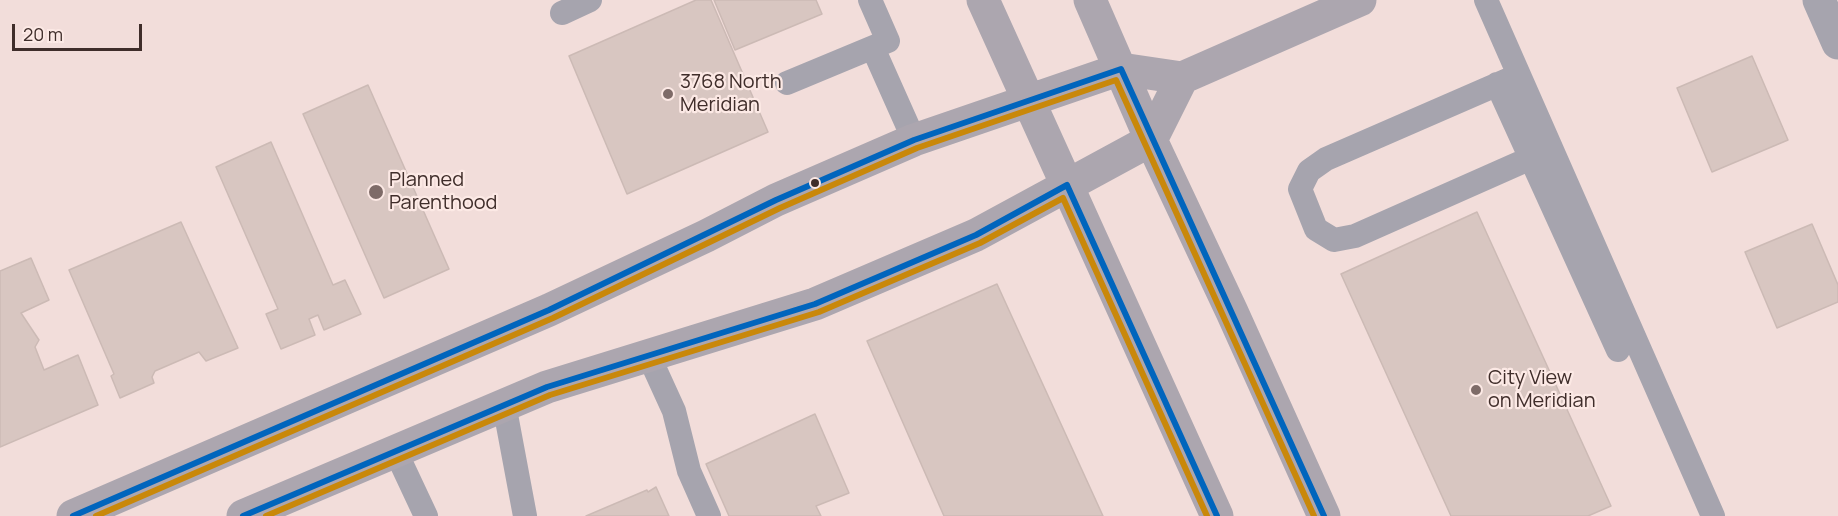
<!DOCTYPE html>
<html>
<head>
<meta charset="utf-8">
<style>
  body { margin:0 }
  #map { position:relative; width:1838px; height:516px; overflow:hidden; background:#f2ddda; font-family:Manrope,sans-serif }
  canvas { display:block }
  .scale { position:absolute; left:12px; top:24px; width:130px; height:27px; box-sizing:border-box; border:3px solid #3f2d2a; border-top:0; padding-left:8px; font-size:18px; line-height:21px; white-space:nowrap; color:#3f2d2a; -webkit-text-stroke:4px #fce9e5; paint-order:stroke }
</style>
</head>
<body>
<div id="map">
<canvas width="1838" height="516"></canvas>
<div class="scale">20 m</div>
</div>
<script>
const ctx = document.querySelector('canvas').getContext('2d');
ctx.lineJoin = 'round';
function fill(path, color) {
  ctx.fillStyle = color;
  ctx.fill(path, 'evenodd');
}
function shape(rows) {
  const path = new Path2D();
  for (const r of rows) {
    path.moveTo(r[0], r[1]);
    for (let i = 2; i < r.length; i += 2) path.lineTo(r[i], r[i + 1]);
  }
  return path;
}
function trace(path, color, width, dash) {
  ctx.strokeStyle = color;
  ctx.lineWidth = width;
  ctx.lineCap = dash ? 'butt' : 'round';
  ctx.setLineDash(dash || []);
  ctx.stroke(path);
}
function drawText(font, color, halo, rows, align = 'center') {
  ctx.font = font + ' Manrope,sans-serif';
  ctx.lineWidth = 4.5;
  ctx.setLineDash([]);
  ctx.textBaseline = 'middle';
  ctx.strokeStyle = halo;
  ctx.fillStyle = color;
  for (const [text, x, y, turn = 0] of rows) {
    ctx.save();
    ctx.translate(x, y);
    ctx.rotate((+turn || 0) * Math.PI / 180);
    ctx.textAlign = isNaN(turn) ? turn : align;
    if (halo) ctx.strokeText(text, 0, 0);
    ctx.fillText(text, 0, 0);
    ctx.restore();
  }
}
const building = shape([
  [696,0,711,0,768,132,627,194,569,56,696,0],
  [714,0,816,0,822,14,735,50,714,0],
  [1752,56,1788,140,1712,172,1677,88,1752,56],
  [368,85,449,269,384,298,303,114,368,85],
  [271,142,333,285,345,280,361,314,324,330,318,315,309,319,315,335,281,349,266,314,278,309,216,167,271,142],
  [1477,212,1611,506,1588,516,1451,516,1341,274,1477,212],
  [181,222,238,348,206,361,199,352,155,371,152,377,154,383,120,398,111,376,114,374,69,270,181,222],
  [1812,224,1838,285,1838,302,1777,328,1745,252,1812,224],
  [31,258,49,300,21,313,39,340,35,347,44,370,78,355,98,405,0,447,0,271,31,258],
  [997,284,1103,516,944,516,867,341,997,284],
  [815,414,849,493,816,506,821,516,729,516,706,464,815,414],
  [656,487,669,516,586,516,647,490,648,492,656,487]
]);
fill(building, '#d8c6c1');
trace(building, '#ccbab5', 1.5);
trace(shape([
  [1486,0,1713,516],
  [562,13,590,0],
  [873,48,914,140],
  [1519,75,1326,159,1309,171,1300,189,1316,229,1334,240,1355,236,1531,158],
  [787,83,888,41,870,0],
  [1497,84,1618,350],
  [648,354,674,411,689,471,709,516],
  [504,404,525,516],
  [395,450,426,516]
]), '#a6a4ae', 24);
trace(shape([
  [1819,0,1838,43]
]), '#a6a4ae', 33);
trace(shape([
  [983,0,1217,516],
  [1090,0,1151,140,1232,312,1324,516],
  [73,516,549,310,706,236,776,200,914,140,1121,69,1182,78,1360,0],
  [243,516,547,387,815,304,976,235,1151,140,1182,78]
]), '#aca6af', 33);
trace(shape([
  [73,516,549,310,776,200,914,140,1121,69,1324,516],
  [243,516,547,387,815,304,976,235,1067,185,1217,516]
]), '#0065bd', 6);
trace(shape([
  [96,516,553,318,780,208,917,148,1116,80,1314,516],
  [266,516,550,395,819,312,980,243,1063,198,1207,516]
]), '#c9880a', 6);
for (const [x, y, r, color] of [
  [668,94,6,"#7e6b68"],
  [815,183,5,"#3f2d2a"],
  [376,192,8,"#7e6b68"],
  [1476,390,6,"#7e6b68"]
]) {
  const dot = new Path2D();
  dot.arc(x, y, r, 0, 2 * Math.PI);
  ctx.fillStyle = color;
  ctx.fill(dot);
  trace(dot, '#fce9e5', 2);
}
drawText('20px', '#3f2d2a', '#fce9e5', [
  ["3768 North",680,82],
  ["Meridian",680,105],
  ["Planned",389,180],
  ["Parenthood",389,203],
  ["City View",1488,378],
  ["on Meridian",1488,401]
], 'left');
</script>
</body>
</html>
